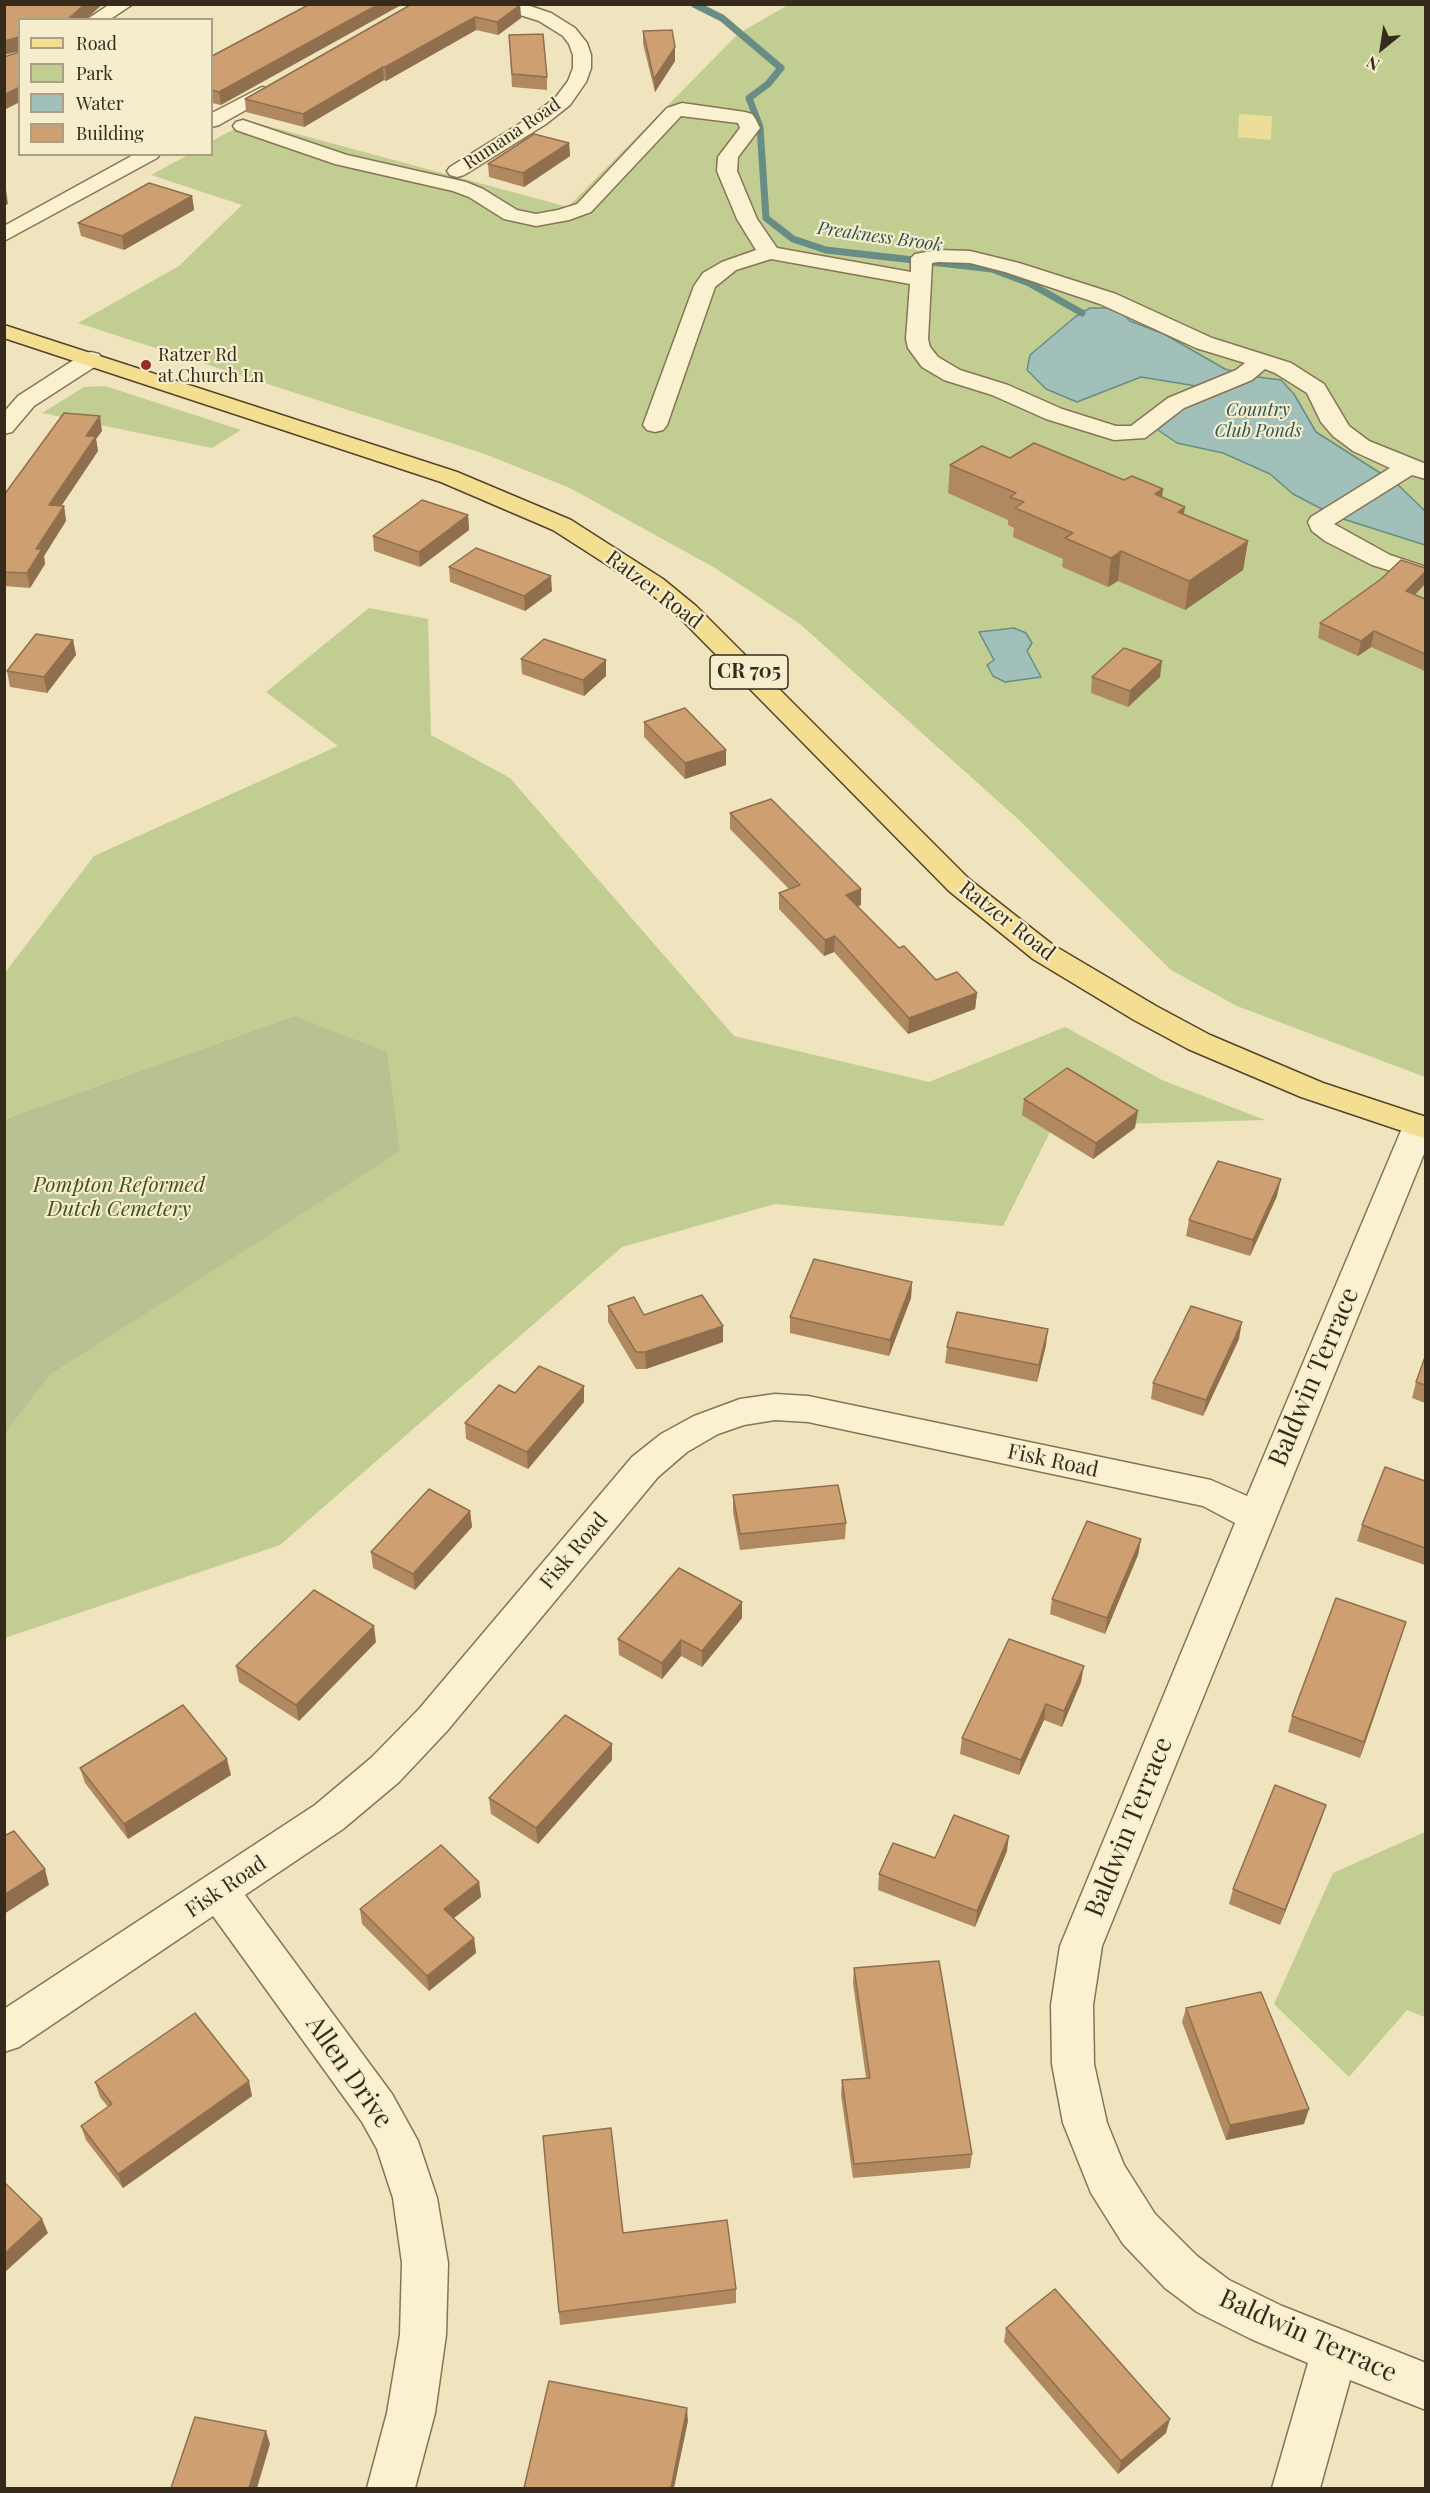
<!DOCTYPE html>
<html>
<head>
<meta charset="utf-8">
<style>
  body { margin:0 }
  #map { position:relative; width:1430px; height:2493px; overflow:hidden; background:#efe4bd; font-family:"Playfair Display",serif }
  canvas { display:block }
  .frame { position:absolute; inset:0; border:6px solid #352a1b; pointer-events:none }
  .legend { position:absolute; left:18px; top:18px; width:195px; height:138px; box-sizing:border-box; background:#f6edcc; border:2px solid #a99f85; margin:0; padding:8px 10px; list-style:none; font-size:18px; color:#352a1b }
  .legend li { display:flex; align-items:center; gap:12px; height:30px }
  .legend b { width:30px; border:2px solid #a99f85 }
  .north { position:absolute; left:1352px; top:18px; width:60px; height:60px; -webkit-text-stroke:4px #f6edcc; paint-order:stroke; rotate:210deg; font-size:16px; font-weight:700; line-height:24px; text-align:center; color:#352a1b }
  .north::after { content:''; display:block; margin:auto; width:21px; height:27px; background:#352a1b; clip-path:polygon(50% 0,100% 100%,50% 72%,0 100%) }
</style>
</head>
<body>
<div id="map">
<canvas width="1430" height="2493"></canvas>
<div class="frame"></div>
<ul class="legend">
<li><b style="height:8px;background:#f4de92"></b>Road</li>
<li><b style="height:16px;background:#c1cd91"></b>Park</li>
<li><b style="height:16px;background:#a1c0b9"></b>Water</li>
<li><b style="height:16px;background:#ce9f71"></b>Building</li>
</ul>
<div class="north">N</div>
</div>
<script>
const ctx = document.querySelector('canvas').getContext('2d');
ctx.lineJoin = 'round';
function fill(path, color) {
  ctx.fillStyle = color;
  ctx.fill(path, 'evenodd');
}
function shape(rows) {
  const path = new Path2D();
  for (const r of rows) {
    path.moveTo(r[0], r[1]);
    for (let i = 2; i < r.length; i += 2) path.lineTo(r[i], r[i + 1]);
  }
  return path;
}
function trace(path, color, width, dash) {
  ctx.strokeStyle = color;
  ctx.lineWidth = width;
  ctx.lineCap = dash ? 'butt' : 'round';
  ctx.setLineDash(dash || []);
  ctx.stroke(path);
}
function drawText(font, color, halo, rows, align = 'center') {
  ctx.font = font + ' "Playfair Display",serif';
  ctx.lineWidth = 4.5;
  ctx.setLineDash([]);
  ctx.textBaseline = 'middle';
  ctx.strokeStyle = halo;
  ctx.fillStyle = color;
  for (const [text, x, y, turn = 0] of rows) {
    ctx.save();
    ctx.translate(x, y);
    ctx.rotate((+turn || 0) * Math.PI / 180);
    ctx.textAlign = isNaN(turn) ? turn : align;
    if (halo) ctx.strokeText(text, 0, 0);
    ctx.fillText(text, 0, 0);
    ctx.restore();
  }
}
fill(shape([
  [788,5,1425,5,1425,1077,1237,1006,1171,970,1018,819,800,624,715,568,570,488,482,453,78,323,179,266,242,205,151,175,188,155,212,154,212,141,249,121,568,207,738,34],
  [105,386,241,430,212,448,42,413,84,387],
  [369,608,428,619,431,735,510,778,734,1036,929,1082,1065,1027,1162,1080,1265,1120,1053,1126,1003,1226,775,1204,622,1247,280,1545,5,1638,5,1434,50,1375,400,1150,294,1016,5,1119,4,974,94,856,338,746,266,692],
  [1425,1832,1425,2017,1407,2010,1349,2077,1274,2004,1333,1873]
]), '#c1cd91');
fill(shape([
  [1239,114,1272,116,1271,140,1238,137]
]), '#ecdd98');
fill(shape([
  [294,1016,387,1052,400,1151,50,1375,5,1434,5,1119]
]), '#b7c191');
const water = shape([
  [1090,308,1107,308,1124,315,1130,321,1164,334,1225,369,1250,376,1281,380,1294,394,1316,432,1396,483,1425,511,1425,545,1337,517,1293,494,1270,474,1223,453,1177,443,1158,430,1157,424,1207,391,1196,386,1141,377,1077,402,1046,389,1027,370,1030,355,1075,317,1090,308],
  [1014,628,1026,633,1032,643,1027,651,1041,677,1005,682,993,676,987,665,994,660,979,632,1014,628]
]);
fill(water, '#a1c0b9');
trace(water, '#688d87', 1.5);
trace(shape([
  [694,4,722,18,781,68,768,84,749,98,760,127,766,218,793,239,826,250,992,269,1029,283,1082,313]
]), '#688d87', 7);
const minor = shape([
  [110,4,133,4,109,20,86,20,110,4],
  [495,4,524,4,551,13,575,28,587,43,591,55,591,68,586,82,570,105,546,124,464,175,457,177,450,175,447,171,450,167,532,116,556,97,568,81,573,68,573,55,569,44,563,36,539,21,498,8,495,4],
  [262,87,269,89,272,93,269,97,219,125,212,127,212,113,262,87],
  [682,103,745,112,752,114,755,118,760,128,738,157,737,171,757,219,777,248,911,272,911,258,915,254,938,250,970,251,1019,263,1116,294,1212,338,1291,363,1324,384,1349,426,1369,441,1426,464,1426,479,1412,475,1334,524,1390,555,1426,567,1426,582,1372,565,1325,541,1312,531,1308,522,1311,517,1390,468,1353,451,1333,436,1321,422,1307,393,1275,373,1265,369,1252,380,1184,408,1145,438,1114,440,1046,419,992,395,944,380,922,367,908,348,906,339,910,284,771,259,736,270,715,287,667,425,663,430,655,432,647,430,643,425,694,286,703,273,722,262,756,250,737,219,717,171,718,157,740,128,738,123,681,116,591,212,569,220,536,226,504,219,469,197,453,191,335,164,236,130,233,126,236,122,243,120,347,155,466,182,483,189,517,210,536,214,558,210,577,204,667,108,682,103],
  [938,262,970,263,1005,272,1100,304,1196,348,1245,363,1236,370,1168,398,1131,426,1116,426,1062,409,1008,385,960,370,938,357,930,347,928,339,932,263,938,262],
  [135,154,160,154,157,158,4,241,4,226,135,154],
  [91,352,99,354,102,359,99,364,34,406,12,432,4,434,4,412,18,396,83,354,91,352],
  [1419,1115,1426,1117,1426,1149,1102,1946,1093,2005,1094,2064,1107,2123,1124,2165,1155,2214,1197,2256,1229,2280,1282,2306,1426,2363,1426,2410,1350,2380,1320,2488,1272,2488,1308,2363,1251,2339,1197,2312,1165,2288,1123,2244,1091,2193,1063,2123,1052,2064,1051,2005,1060,1946,1235,1523,1203,1506,808,1422,775,1420,744,1425,718,1434,687,1452,658,1477,447,1731,399,1782,343,1829,245,1895,392,2094,418,2141,437,2198,448,2263,446,2335,435,2413,415,2488,367,2488,387,2413,400,2335,402,2263,393,2198,377,2149,362,2122,213,1916,19,2047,4,2052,4,2009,315,1805,371,1758,419,1709,632,1457,661,1434,694,1416,740,1399,775,1394,808,1396,1211,1480,1247,1496,1403,1126,1408,1118,1419,1115]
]);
const major = shape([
  [4,325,457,472,571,520,663,579,696,606,969,879,1053,945,1156,1006,1210,1035,1323,1083,1426,1117,1426,1139,1301,1097,1188,1049,1134,1020,1033,959,949,891,678,616,645,589,553,530,441,482,4,338,4,325]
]);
trace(minor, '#877456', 3);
trace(major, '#54412a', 3);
fill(minor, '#faf1d0');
fill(major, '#f4de92');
fill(shape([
  [310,4,221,105,212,103,212,56],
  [412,4,520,5,521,18,498,35,476,30,386,81,384,80,304,127,246,112,245,99],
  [643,31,675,61,655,92,643,44],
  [509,35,547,77,547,90,512,87],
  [569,143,570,156,524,187,489,177,488,164],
  [192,196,194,210,124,250,81,236,78,223],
  [102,431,96,439,98,451,61,506,64,506,66,521,44,556,45,564,30,588,4,586,4,495],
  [1010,458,1162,498,1184,514,1248,541,1243,570,1185,610,1118,581,1108,587,1062,567,1063,559,1013,537,1014,528,1008,525,1008,520,948,493,950,465],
  [468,515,469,530,420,567,374,551,373,536],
  [449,567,552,591,525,611,450,582],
  [1425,584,1415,595,1425,599,1425,671,1371,647,1358,656,1318,638,1320,623],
  [73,640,76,655,47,693,10,687,7,671],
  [521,659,606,676,584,696,522,674],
  [1092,677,1160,677,1128,707,1091,693],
  [644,722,726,750,726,765,685,779,644,737],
  [730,813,861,889,861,905,858,906,899,948,936,980,977,993,975,1009,908,1034,834,952,824,956,779,909,779,893,789,889,730,829],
  [1024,1099,1135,1128,1093,1159,1022,1115],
  [1277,1196,1250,1256,1186,1236,1189,1220],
  [912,1282,911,1298,889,1356,790,1333,790,1317],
  [608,1306,644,1315,723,1326,723,1342,646,1369,636,1369,608,1322],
  [1239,1339,1203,1416,1151,1399,1153,1383],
  [1046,1345,1037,1382,945,1363,947,1347],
  [1425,1357,1425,1403,1412,1398,1416,1382],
  [515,1393,584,1402,528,1469,466,1439,465,1423],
  [1425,1481,1425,1565,1357,1541,1362,1525],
  [733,1495,846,1523,845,1539,740,1550,733,1512],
  [470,1511,472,1527,415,1590,373,1568,371,1552],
  [1141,1539,1138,1555,1105,1634,1050,1614,1052,1599],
  [742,1602,742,1618,702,1667,681,1656,662,1679,619,1655,618,1639],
  [1406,1622,1360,1758,1288,1732,1292,1716],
  [376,1642,299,1721,239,1682,236,1666],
  [1081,1682,1062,1727,1044,1720,1019,1775,960,1754,962,1738],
  [612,1744,612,1760,538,1844,491,1814,489,1798],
  [80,1768,231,1775,128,1839,85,1783],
  [1326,1805,1321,1820,1280,1925,1229,1904,1233,1889],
  [1007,1851,975,1927,878,1890,879,1874,935,1858],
  [479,1882,481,1897,454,1918,474,1938,476,1953,429,1991,362,1924,360,1909],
  [854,1968,972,2154,970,2168,853,2178,841,2095,842,2080,866,2078,853,1983],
  [1186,2008,1304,2124,1226,2140,1182,2022],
  [95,2082,252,2096,123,2188,86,2140,81,2126,108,2107,100,2097],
  [543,2136,623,2233,736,2289,736,2303,560,2325],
  [1006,2328,1166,2433,1118,2474,1004,2342]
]), '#b18961');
fill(shape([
  [85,4,103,4,85,20,67,20],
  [379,4,403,4,221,105,219,92],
  [520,5,521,18,498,35,497,22],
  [475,17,476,30,386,81,385,67],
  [19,37,20,51,4,55,4,41],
  [675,47,675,61,655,92,654,79],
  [383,67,384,80,304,127,303,114],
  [20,87,20,102,4,110,4,95],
  [569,143,570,156,524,187,523,173],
  [6,190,8,204,4,206,4,191],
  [192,196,194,210,124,250,122,236],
  [100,416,102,431,96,439,98,451,52,520,49,505,86,436],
  [1163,489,1160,518,1155,494],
  [64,506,66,521,44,556,45,564,30,588,27,573,36,549],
  [1185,507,1181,536,1178,512],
  [468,515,469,530,420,567,419,552],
  [1248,541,1243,570,1185,610,1189,581],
  [1121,551,1118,581,1108,587,1111,558],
  [1425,572,1425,584,1403,606,1406,591],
  [551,576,552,591,525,611,524,596],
  [1374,631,1371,647,1358,656,1361,641],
  [73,640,76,655,47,693,44,677],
  [606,660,606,676,584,696,583,680],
  [1162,661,1160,677,1128,707,1130,691],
  [726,750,726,765,685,779,685,763],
  [861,889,861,905,846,911,846,895],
  [835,936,834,952,824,956,825,940],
  [977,993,975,1009,908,1034,909,1018],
  [1138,1111,1135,1128,1093,1159,1096,1143],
  [1281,1179,1277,1196,1250,1256,1253,1240],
  [912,1282,911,1298,889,1356,890,1340],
  [1242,1322,1239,1339,1203,1416,1206,1400],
  [723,1326,723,1342,646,1369,645,1352],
  [1048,1329,1046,1345,1037,1382,1039,1365],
  [584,1386,584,1402,528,1469,527,1452],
  [470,1511,472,1527,415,1590,413,1574],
  [1141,1539,1138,1555,1105,1634,1107,1618],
  [742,1602,742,1618,702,1667,702,1651],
  [1406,1622,1401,1638,1360,1758,1364,1742],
  [374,1626,376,1642,299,1721,296,1705],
  [681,1640,681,1656,662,1679,662,1663],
  [1084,1666,1081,1682,1062,1727,1064,1711],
  [1046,1704,1044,1720,1019,1775,1021,1760],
  [612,1744,612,1760,538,1844,536,1828],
  [227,1759,231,1775,128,1839,124,1824],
  [1326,1805,1321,1820,1280,1925,1285,1910],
  [1009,1836,1007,1851,975,1927,977,1911],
  [45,1869,49,1885,4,1914,4,1895],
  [479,1882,481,1897,446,1924,444,1909],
  [474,1938,476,1953,429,1991,427,1976],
  [249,2081,252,2096,123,2188,118,2174],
  [1309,2109,1304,2124,1226,2140,1230,2125],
  [42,2219,48,2233,4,2273,4,2254],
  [687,2408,688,2421,674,2488,671,2488],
  [1170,2419,1166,2433,1118,2474,1121,2461],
  [266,2431,270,2444,257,2488,249,2488]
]), '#906f4f');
const building = shape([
  [4,4,85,4,67,20,20,20,20,87,4,95,4,57,19,52,19,37,4,41,4,4],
  [310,4,379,4,219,92,212,90,212,56,310,4],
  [412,4,520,5,497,22,475,17,385,67,383,67,303,114,245,99,412,4],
  [672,30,675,47,654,79,643,31,672,30],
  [543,34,547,77,512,74,509,35,543,34],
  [534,134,569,143,523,173,488,164,534,134],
  [149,183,192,196,122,236,78,223,149,183],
  [64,413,100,416,86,436,96,436,49,505,64,506,36,549,42,549,27,573,4,572,4,495,64,413],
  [1034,443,1124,480,1132,476,1163,489,1155,494,1185,507,1178,512,1248,541,1189,581,1121,551,1111,558,1065,538,1073,533,1015,508,1024,502,1010,497,1016,493,950,465,982,446,1010,458,1034,443],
  [422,500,468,515,419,552,373,536,422,500],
  [476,548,551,576,524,596,449,567,476,548],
  [1401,560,1425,568,1425,572,1406,591,1425,599,1425,654,1374,631,1361,641,1320,623,1381,579,1401,560],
  [36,634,73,640,44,677,7,671,36,634],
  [544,639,606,660,583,680,521,659,544,639],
  [1124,648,1162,661,1130,691,1092,677,1124,648],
  [685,708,726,750,685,763,644,722,685,708],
  [771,799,861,889,846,895,899,948,904,946,936,980,957,972,977,993,909,1018,835,936,825,940,779,893,800,885,730,813,771,799],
  [1067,1068,1138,1111,1096,1143,1024,1099,1067,1068],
  [1218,1161,1281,1179,1253,1240,1189,1220,1218,1161],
  [814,1259,912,1282,890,1340,790,1317,814,1259],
  [702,1295,723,1326,645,1352,636,1352,608,1306,634,1297,644,1315,702,1295],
  [1191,1306,1242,1322,1206,1400,1153,1383,1191,1306],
  [957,1312,1048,1329,1039,1365,947,1347,957,1312],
  [1425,1357,1425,1385,1416,1382,1425,1357],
  [539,1366,584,1386,527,1452,465,1423,499,1385,515,1393,539,1366],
  [1385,1467,1425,1481,1425,1548,1362,1525,1385,1467],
  [838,1485,846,1523,740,1534,733,1495,838,1485],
  [429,1489,470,1511,413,1574,371,1552,429,1489],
  [1087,1521,1141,1539,1107,1618,1052,1599,1087,1521],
  [679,1568,742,1602,702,1651,681,1640,662,1663,618,1639,679,1568],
  [314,1590,374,1626,296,1705,236,1666,314,1590],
  [1336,1598,1406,1622,1364,1742,1292,1716,1336,1598],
  [1009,1639,1084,1666,1064,1711,1046,1704,1021,1760,962,1738,1009,1639],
  [183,1705,227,1759,124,1824,80,1768,183,1705],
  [565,1715,612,1744,536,1828,489,1798,565,1715],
  [1275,1785,1326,1805,1285,1910,1233,1889,1275,1785],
  [954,1815,1009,1836,977,1911,879,1874,893,1843,935,1858,954,1815],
  [14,1831,45,1869,4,1895,4,1836,14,1831],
  [441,1845,479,1882,444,1909,474,1938,427,1976,360,1909,441,1845],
  [939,1961,972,2154,854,2164,842,2080,870,2078,854,1968,939,1961],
  [1261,1992,1309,2109,1230,2125,1186,2008,1261,1992],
  [195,2013,249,2081,118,2174,81,2126,112,2104,95,2082,195,2013],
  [611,2128,623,2233,727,2220,736,2289,559,2312,543,2136,611,2128],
  [4,2182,42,2219,4,2254,4,2182],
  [1055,2289,1170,2419,1121,2461,1006,2328,1055,2289],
  [549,2381,687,2408,671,2488,524,2488,549,2381],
  [195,2417,266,2431,249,2488,171,2488,195,2417]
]);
fill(building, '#ce9f71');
trace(building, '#906f4f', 1.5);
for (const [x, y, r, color] of [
  [146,365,6,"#972d24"]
]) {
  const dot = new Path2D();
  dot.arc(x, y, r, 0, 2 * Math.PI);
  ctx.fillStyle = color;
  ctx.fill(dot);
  trace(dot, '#f6edcc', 2);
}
drawText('18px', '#352a1b', '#f6edcc', [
  ["Rumana Road",512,134,-34]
]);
drawText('italic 18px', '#295556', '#f6edcc', [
  ["Preakness Brook",880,237,8],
  ["Country",1258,410],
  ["Club Ponds",1258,431]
]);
drawText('18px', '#352a1b', '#f6edcc', [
  ["Ratzer Rd",158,355],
  ["at Church Ln",158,376]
], 'left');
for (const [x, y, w] of [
  [749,672,78]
]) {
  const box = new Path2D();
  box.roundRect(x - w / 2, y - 17, w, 34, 4.5);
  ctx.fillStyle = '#f6edcc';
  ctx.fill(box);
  trace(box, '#352a1b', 1.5);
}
drawText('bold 20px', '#352a1b', null, [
  ["CR 705",749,672]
]);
drawText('21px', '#352a1b', '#f6edcc', [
  ["Ratzer Road",654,590,37],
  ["Ratzer Road",1007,921,38],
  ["Fisk Road",1053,1461,12],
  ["Fisk Road",574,1551,-50],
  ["Fisk Road",226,1887,-34]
]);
drawText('italic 21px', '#425221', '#f6edcc', [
  ["Pompton Reformed",119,1185],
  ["Dutch Cemetery",119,1209]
]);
drawText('26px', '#352a1b', '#f6edcc', [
  ["Baldwin Terrace",1314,1377,-67],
  ["Baldwin Terrace",1129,1827,-68],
  ["Allen Drive",349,2072,55],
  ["Baldwin Terrace",1308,2336,24]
]);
</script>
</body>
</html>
